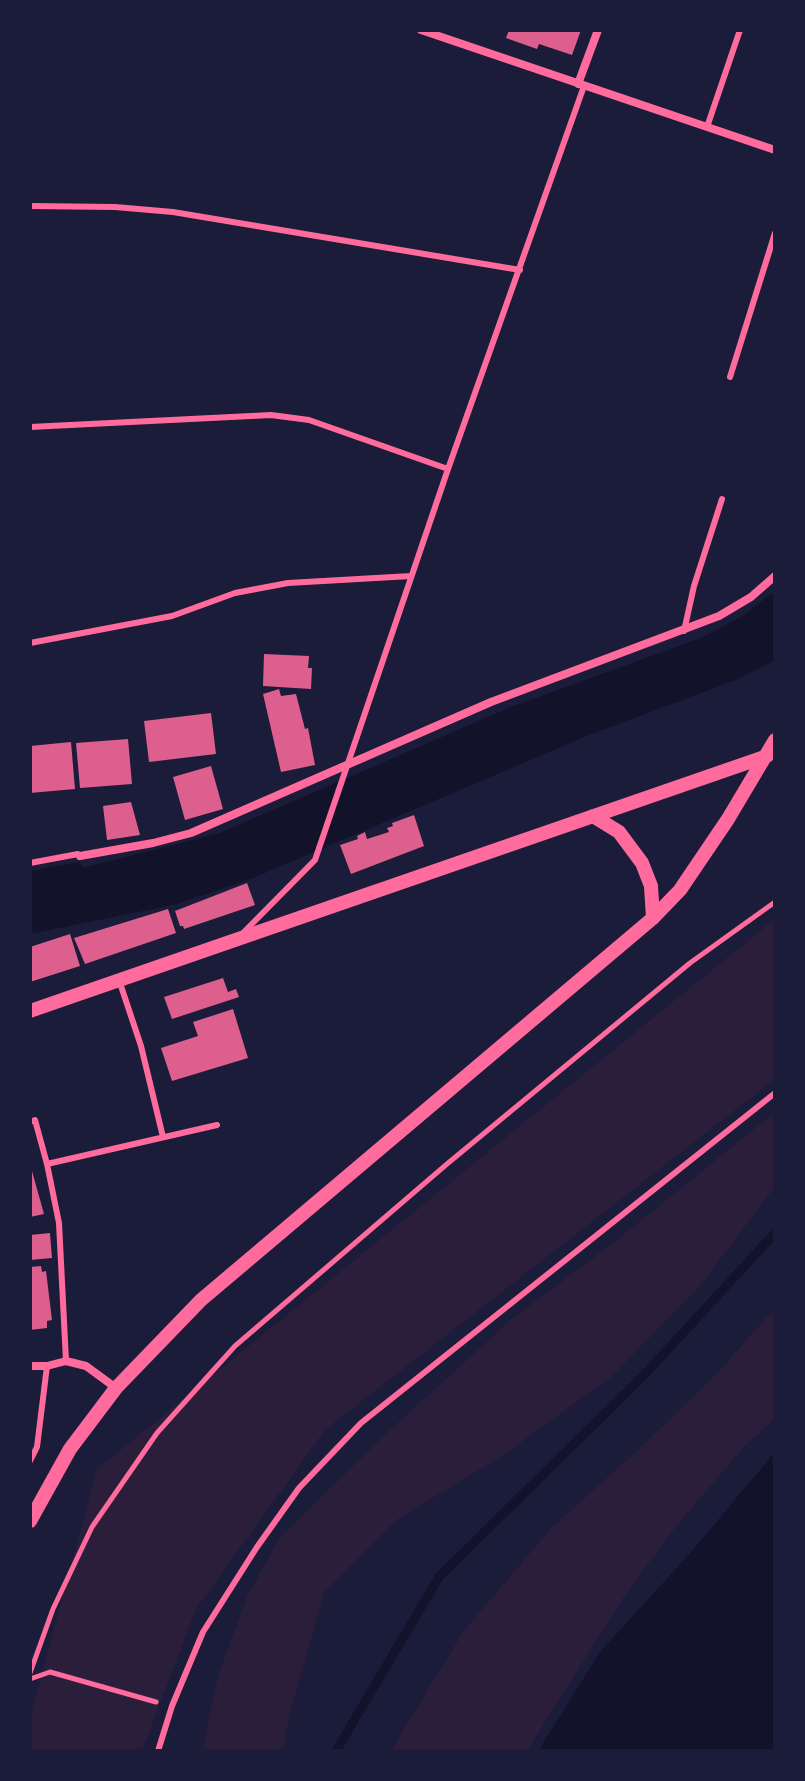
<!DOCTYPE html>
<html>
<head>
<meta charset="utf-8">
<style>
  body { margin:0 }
  #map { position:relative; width:805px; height:1781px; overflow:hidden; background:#1b1b3a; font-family:Lato,sans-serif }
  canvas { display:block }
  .frame { position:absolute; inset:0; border:32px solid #1b1b3a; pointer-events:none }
</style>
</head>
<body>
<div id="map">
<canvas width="805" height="1781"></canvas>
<div class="frame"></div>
</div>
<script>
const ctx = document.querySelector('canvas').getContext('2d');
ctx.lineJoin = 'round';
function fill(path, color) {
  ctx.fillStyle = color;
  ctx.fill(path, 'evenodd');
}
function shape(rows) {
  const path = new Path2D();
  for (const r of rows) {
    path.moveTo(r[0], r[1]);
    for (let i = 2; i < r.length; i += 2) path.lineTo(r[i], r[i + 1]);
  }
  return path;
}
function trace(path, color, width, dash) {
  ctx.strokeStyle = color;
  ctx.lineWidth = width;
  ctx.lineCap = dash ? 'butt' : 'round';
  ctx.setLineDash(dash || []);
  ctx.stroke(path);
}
fill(shape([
  [775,919,775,1079,325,1430,196,1609,142,1751,30,1751,30,1718,97,1469],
  [775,1112,775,1187,699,1287,611,1377,502,1456,395,1521,325,1591,289,1717,283,1751,202,1751,218,1676,247,1597,279,1538,393,1427,513,1318,617,1240],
  [775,1308,775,1419,745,1446,678,1524,625,1595,527,1751,391,1751,463,1632,551,1528,639,1449,721,1369]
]), '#2a1e3b');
fill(shape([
  [775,591,775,660,738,679,584,737,253,878,177,904,30,934,30,871,79,862,83,868,220,833,511,707,701,638,741,617],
  [775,1452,775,1751,538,1751,600,1652,693,1550]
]), '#12122b');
trace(shape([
  [336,1751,439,1577,647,1372,775,1233]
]), '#12122b', 9);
fill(shape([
  [509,30,581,30,572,55,539,44,537,49,506,38],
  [264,654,309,656,308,668,312,668,311,689,263,686],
  [279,689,281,696,296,694,305,729,308,728,315,765,281,772,263,694],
  [211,713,216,754,149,762,144,721],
  [128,739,132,784,80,788,76,743],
  [71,742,75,789,30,793,30,746],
  [211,766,223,809,185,820,173,777],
  [131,802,140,835,107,840,103,806],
  [414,815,424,846,351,874,340,845,358,839,357,836,365,832,367,839,389,832,387,828,393,826,392,823],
  [247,883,255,905,184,929,183,926,180,926,175,911],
  [168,909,176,933,85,964,74,938],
  [70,934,80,966,30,982,30,947],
  [223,978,228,992,236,989,239,997,172,1019,164,997],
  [233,1009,248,1058,172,1081,161,1048,198,1036,193,1022],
  [30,1164,44,1214,30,1217],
  [50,1233,52,1258,30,1260,30,1235],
  [41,1266,42,1272,46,1271,52,1320,47,1321,47,1328,30,1330,30,1267]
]), '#dd5f8e');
trace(shape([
  [30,1673,53,1609,92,1527,157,1433,235,1346,447,1164,690,963,775,902],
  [30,1679,50,1672,156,1702]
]), '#ff6b9d', 5);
trace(shape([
  [707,127,740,30],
  [30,206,115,207,173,212,520,270],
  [730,377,775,233],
  [30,427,271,415,309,420,448,469],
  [684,631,694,586,722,499],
  [30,643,172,616,235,593,288,583,411,576],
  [30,863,78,854,80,856],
  [243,933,315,860,448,469,584,86],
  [119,980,141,1046,163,1137],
  [30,1122,35,1120,47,1164,59,1223,66,1361],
  [47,1164,217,1125],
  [30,1461,37,1447,47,1366],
  [158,1751,172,1706,203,1632,257,1547,299,1488,361,1423,775,1093]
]), '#ff6b9d', 6);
trace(shape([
  [421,30,775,150],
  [578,84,598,30],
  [80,856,153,843,191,833,491,702,719,616,751,597,775,576],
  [30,1366,47,1366,66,1361,86,1366,116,1388]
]), '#ff6b9d', 8);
trace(shape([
  [593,816,619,832,642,863,651,886,653,918],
  [30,1011,767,756],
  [30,1521,70,1449,116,1388,201,1300,653,918,680,890,728,819,775,740]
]), '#ff6b9d', 14);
</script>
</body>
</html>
